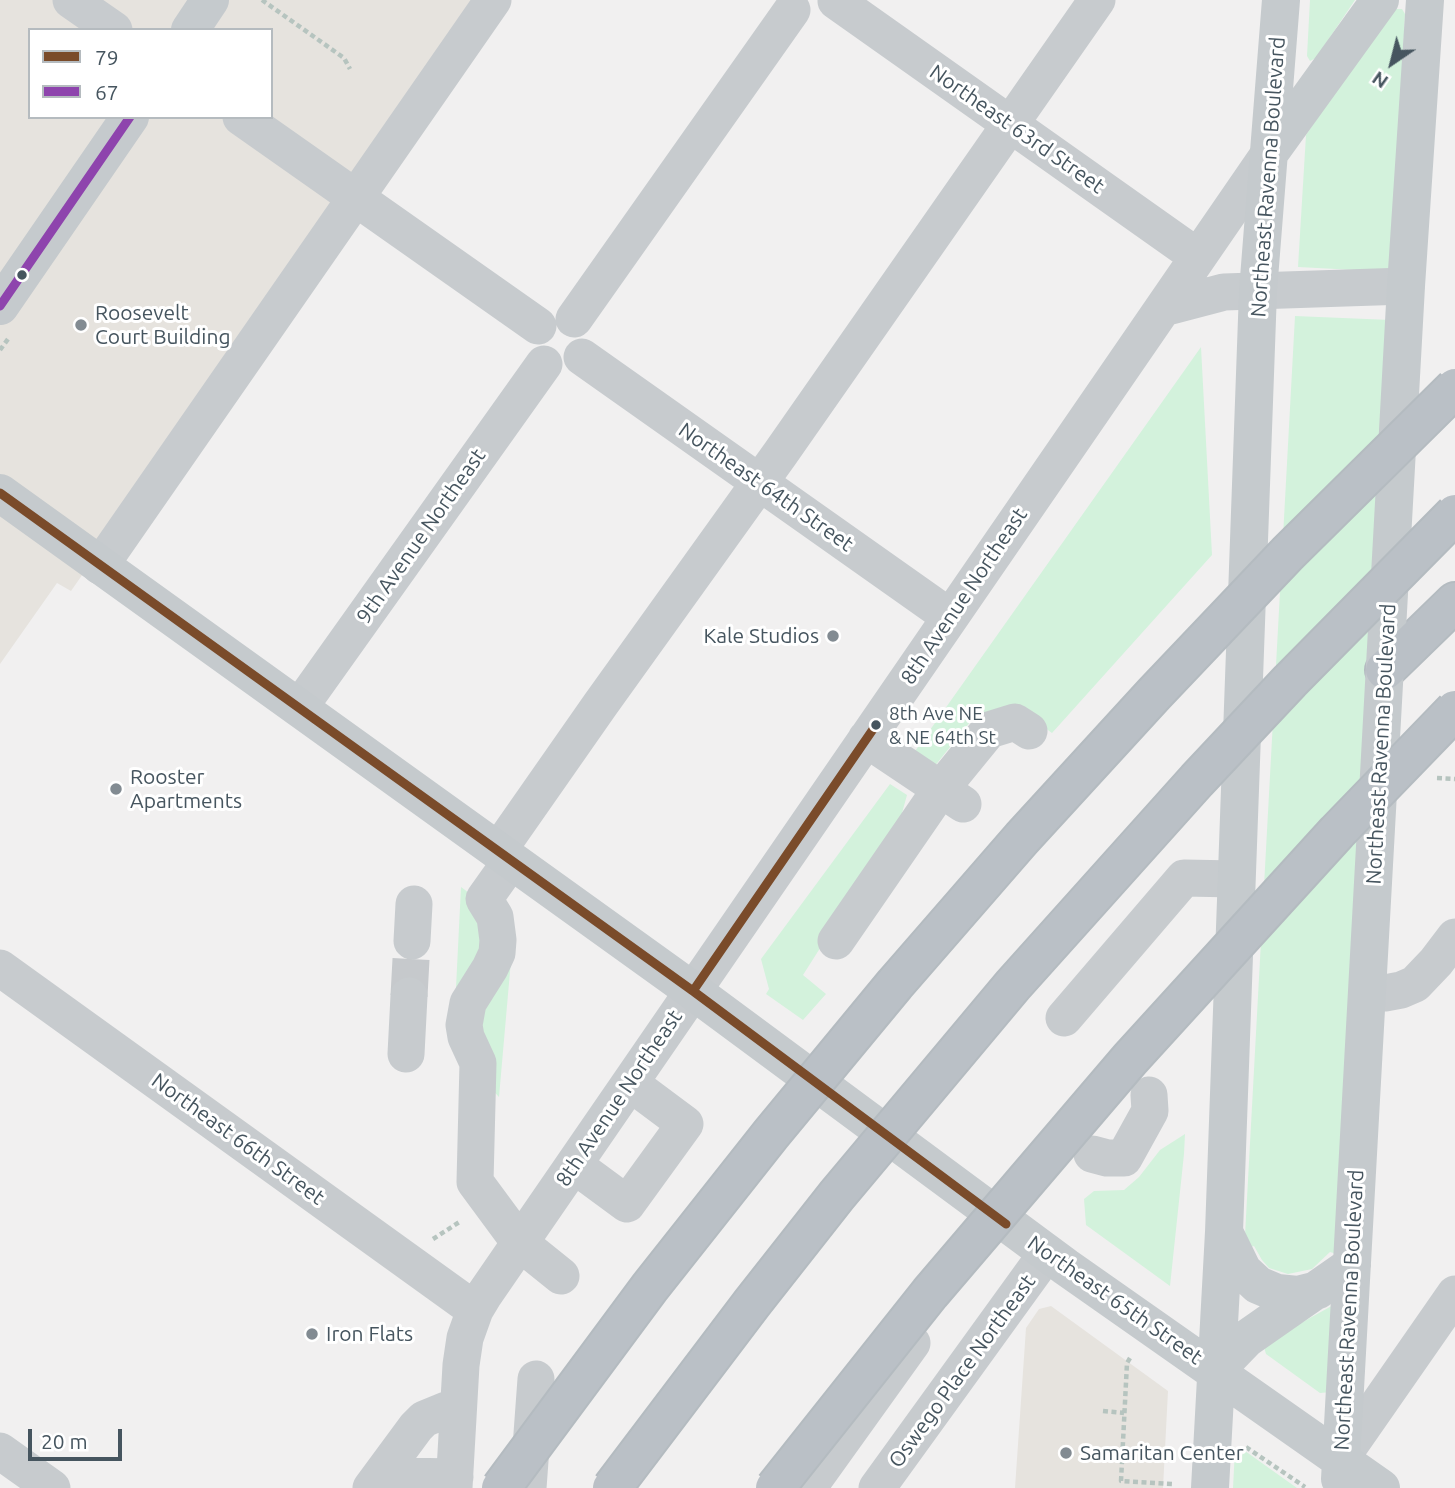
<!DOCTYPE html>
<html>
<head>
<meta charset="utf-8">
<style>
  body { margin:0 }
  #map { position:relative; width:1455px; height:1488px; overflow:hidden; background:#f1f0f0; font-family:Ubuntu,sans-serif }
  canvas { display:block }
  .legend { position:absolute; left:28px; top:28px; width:245px; height:91px; box-sizing:border-box; background:#fff; border:2px solid #b5bbbf; margin:0; padding:9px 12px; list-style:none; font-size:21px; color:#46555f }
  .legend li { display:flex; align-items:center; gap:14px; height:35px }
  .legend b { width:35px; border:2px solid #b5bbbf }
  .north { position:absolute; left:1357px; top:28px; width:70px; height:70px; -webkit-text-stroke:5px #fff; paint-order:stroke; rotate:215deg; font-size:19px; font-weight:700; line-height:28px; text-align:center; color:#46555f }
  .north::after { content:''; display:block; margin:auto; width:24px; height:32px; background:#46555f; clip-path:polygon(50% 0,100% 100%,50% 72%,0 100%) }
  .scale { position:absolute; left:28px; top:1429px; width:94px; height:32px; box-sizing:border-box; border:4px solid #46555f; border-top:0; padding-left:9px; font-size:21px; line-height:24px; white-space:nowrap; color:#46555f; -webkit-text-stroke:5px #fff; paint-order:stroke }
</style>
</head>
<body>
<div id="map">
<canvas width="1455" height="1488"></canvas>
<ul class="legend">
<li><b style="height:9px;background:#7a4b2a"></b>79</li>
<li><b style="height:9px;background:#8e44ad"></b>67</li>
</ul>
<div class="north">N</div>
<div class="scale">20 m</div>
</div>
<script>
const ctx = document.querySelector('canvas').getContext('2d');
ctx.lineJoin = 'round';
function fill(path, color) {
  ctx.fillStyle = color;
  ctx.fill(path, 'evenodd');
}
function shape(rows) {
  const path = new Path2D();
  for (const r of rows) {
    path.moveTo(r[0], r[1]);
    for (let i = 2; i < r.length; i += 2) path.lineTo(r[i], r[i + 1]);
  }
  return path;
}
function trace(path, color, width, dash) {
  ctx.strokeStyle = color;
  ctx.lineWidth = width;
  ctx.lineCap = dash ? 'butt' : 'round';
  ctx.setLineDash(dash || []);
  ctx.stroke(path);
}
function drawText(font, color, halo, rows, align = 'center') {
  ctx.font = font + ' Ubuntu,sans-serif';
  ctx.lineWidth = 6;
  ctx.setLineDash([]);
  ctx.textBaseline = 'middle';
  ctx.strokeStyle = halo;
  ctx.fillStyle = color;
  for (const [text, x, y, turn = 0] of rows) {
    ctx.save();
    ctx.translate(x, y);
    ctx.rotate((+turn || 0) * Math.PI / 180);
    ctx.textAlign = isNaN(turn) ? turn : align;
    if (halo) ctx.strokeText(text, 0, 0);
    ctx.fillText(text, 0, 0);
    ctx.restore();
  }
}
fill(shape([
  [0,0,483,0,71,591,57,583,0,664],
  [30,30,271,30,271,117,30,117],
  [1051,1306,1168,1391,1163,1488,1015,1488,1026,1328,1039,1309]
]), '#e6e3de');
fill(shape([
  [1310,0,1355,0,1316,58,1310,61,1307,56],
  [1394,9,1402,9,1405,14,1393,272,1298,267,1306,135,1383,19],
  [1295,316,1391,320,1337,1254,1330,1252,1312,1269,1288,1274,1269,1268,1262,1260,1254,1246,1247,1248,1245,1235],
  [1201,347,1212,555,1052,733,1018,708,992,711,974,717,934,767,913,754],
  [890,784,907,795,899,824,803,975,826,994,803,1020,766,994,769,989,761,959],
  [461,887,514,926,499,1097,453,1048],
  [1185,1134,1184,1154,1170,1286,1086,1225,1084,1199,1094,1191,1124,1190,1139,1177,1160,1150],
  [1337,1303,1331,1392,1320,1393,1266,1354,1263,1344],
  [1235,1449,1242,1455,1245,1451,1297,1488,1233,1488]
]), '#d3f2dc');
trace(shape([
  [409,996,412,941]
]), '#c6c9cc', 37, [37, 18]);
const highway = shape([
  [1385,670,1455,602]
]);
trace(highway, '#b4bbc0', 42);
trace(shape([
  [262,0,344,58,350,69],
  [0,350,8,339],
  [1437,778,1455,779],
  [433,1239,461,1221],
  [1130,1358,1127,1363,1121,1481,1172,1484],
  [1103,1411,1124,1413],
  [1246,1447,1305,1487]
]), '#b6c4bf', 4.5, [5, 3.5]);
trace(shape([
  [71,0,114,30],
  [836,1,1198,257],
  [241,117,538,326],
  [1163,308,1224,292,1406,286],
  [574,319,792,10],
  [582,357,950,617],
  [100,566,493,0],
  [299,708,544,364],
  [866,739,963,804],
  [498,851,600,705,780,454,1097,0],
  [511,861,484,899,495,917,498,940,497,953,490,968,468,1003,464,1025,466,1037,478,1063,475,1182,520,1243,561,1276],
  [412,941,414,904],
  [836,941,940,790,989,730,1015,722,1029,731],
  [0,968,475,1310],
  [1367,992,1385,993,1401,990,1415,984,1436,962,1455,937],
  [1064,1018,1184,878,1236,879],
  [406,1054,409,996],
  [1092,1154,1107,1158,1124,1158,1150,1111,1149,1095],
  [574,1165,627,1204,685,1124,630,1083],
  [0,1451,52,1488],
  [1341,1458,1455,1294],
  [371,1488,416,1427,424,1419,446,1410,458,1410],
  [380,1488,402,1476,455,1477],
  [454,1488,461,1365,465,1338,475,1310,484,1295,1271,151],
  [528,1488,536,1379],
  [808,1488,912,1343],
  [877,1488,1047,1253]
]), '#c7cbce', 37);
trace(shape([
  [190,30,210,0],
  [1271,151,1380,0],
  [0,306,130,117],
  [0,493,693,991,1066,1267,1381,1488],
  [1224,1232,1243,1271,1258,1285,1277,1293,1298,1295,1318,1290],
  [1216,1370,1246,1339,1352,1265],
  [1340,1479,1406,286,1425,0],
  [1210,1488,1224,1232,1258,291,1281,0]
]), '#c5cacd', 38);
trace(highway, '#bac0c6', 38);
const highwayBridge = shape([
  [501,1488,650,1287,771,1134,895,984,1022,838,1154,694,1288,553,1455,388],
  [612,1488,752,1303,837,1195,1013,985,1197,780,1290,681,1455,514],
  [775,1488,930,1293,1130,1059,1337,832,1455,710]
]);
trace(highwayBridge, '#b4bbc0', 42, []);
trace(highwayBridge, '#bac0c6', 38);
trace(shape([
  [0,493,693,991,1006,1224],
  [693,991,876,725]
]), '#7a4b2a', 9);
trace(shape([
  [0,306,130,117]
]), '#8e44ad', 9);
for (const [x, y, r, color] of [
  [22,275,6,"#46555f"],
  [81,325,7,"#828b92"],
  [833,636,7,"#828b92"],
  [876,725,6,"#46555f"],
  [116,789,7,"#828b92"],
  [312,1334,7,"#828b92"],
  [1066,1453,7,"#828b92"]
]) {
  const dot = new Path2D();
  dot.arc(x, y, r, 0, 2 * Math.PI);
  ctx.fillStyle = color;
  ctx.fill(dot);
  trace(dot, '#fff', 2.5);
}
drawText('19px', '#46555f', '#fff', [
  ["8th Ave NE",889,714],
  ["& NE 64th St",889,738]
], 'left');
drawText('21px', '#46555f', '#fff', [
  ["Northeast 63rd Street",1017,129,35],
  ["Northeast Ravenna Boulevard",1268,177,-86],
  ["Northeast 64th Street",766,487,35],
  ["9th Avenue Northeast",421,536,-55],
  ["8th Avenue Northeast",964,596,-56],
  ["Northeast Ravenna Boulevard",1381,744,-87],
  ["8th Avenue Northeast",619,1098,-56],
  ["Northeast 66th Street",238,1139,36],
  ["Northeast 65th Street",1115,1300,35],
  ["Northeast Ravenna Boulevard",1349,1310,-87],
  ["Oswego Place Northeast",962,1371,-54]
]);
drawText('21px', '#46555f', '#fff', [
  ["Roosevelt",95,313],
  ["Court Building",95,337],
  ["Kale Studios",819,636,"right"],
  ["Rooster",130,777],
  ["Apartments",130,801],
  ["Iron Flats",326,1334],
  ["Samaritan Center",1080,1453]
], 'left');
</script>
</body>
</html>
